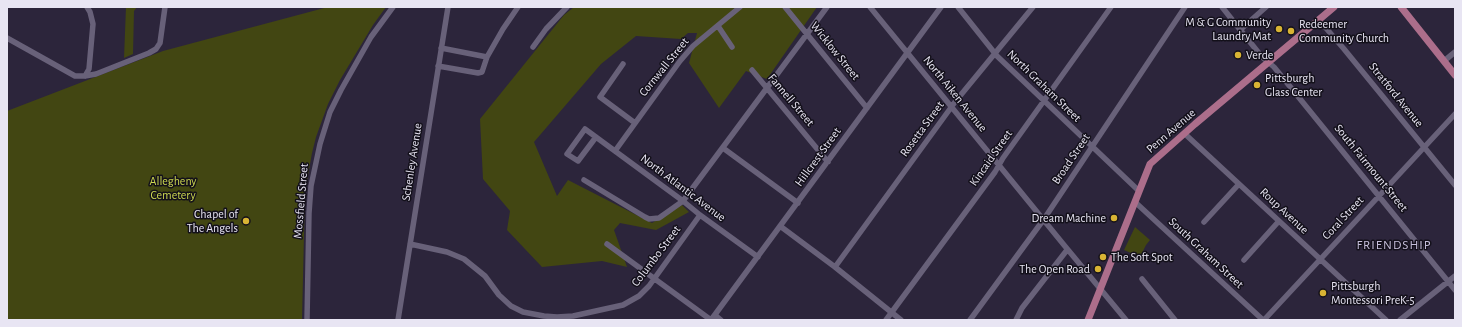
<!DOCTYPE html>
<html>
<head>
<meta charset="utf-8">
<style>
  body { margin:0 }
  #map { position:relative; width:1462px; height:327px; overflow:hidden; background:#2c253b; font-family:"Alegreya Sans",sans-serif }
  canvas { display:block }
  .frame { position:absolute; inset:0; border:8px solid #e8e5f3; pointer-events:none }
</style>
</head>
<body>
<div id="map">
<canvas width="1462" height="327"></canvas>
<div class="frame"></div>
</div>
<script>
const ctx = document.querySelector('canvas').getContext('2d');
ctx.lineJoin = 'round';
function fill(path, color) {
  ctx.fillStyle = color;
  ctx.fill(path, 'evenodd');
}
function shape(rows) {
  const path = new Path2D();
  for (const r of rows) {
    path.moveTo(r[0], r[1]);
    for (let i = 2; i < r.length; i += 2) path.lineTo(r[i], r[i + 1]);
  }
  return path;
}
function trace(path, color, width, dash) {
  ctx.strokeStyle = color;
  ctx.lineWidth = width;
  ctx.lineCap = dash ? 'butt' : 'round';
  ctx.setLineDash(dash || []);
  ctx.stroke(path);
}
function drawText(font, color, halo, rows, align = 'center') {
  ctx.font = font + ' "Alegreya Sans",sans-serif';
  ctx.lineWidth = 3;
  ctx.setLineDash([]);
  ctx.textBaseline = 'middle';
  ctx.strokeStyle = halo;
  ctx.fillStyle = color;
  for (const [text, x, y, turn = 0] of rows) {
    ctx.save();
    ctx.translate(x, y);
    ctx.rotate((+turn || 0) * Math.PI / 180);
    ctx.textAlign = isNaN(turn) ? turn : align;
    if (halo) ctx.strokeText(text, 0, 0);
    ctx.fillText(text, 0, 0);
    ctx.restore();
  }
}
fill(shape([
  [126,7,137,7,134,11,133,54,124,58],
  [328,7,386,7,373,25,340,80,328,104,316,137,312,153,305,192,302,320,7,320,7,111,163,51],
  [574,7,817,7,767,79,746,71,719,108,689,63,697,33,688,33,681,39,636,36,601,64,534,142,557,196,568,180,652,223,682,205,689,212,656,230,620,223,614,230,627,267,602,261,542,267,507,230,510,211,483,179,480,119,564,15],
  [1135,227,1150,240,1146,245,1140,257,1124,250]
]), '#424612');
trace(shape([
  [785,7,867,108],
  [870,7,1064,245,1126,320],
  [958,7,997,56,1139,191],
  [1222,7,1262,57,1274,67,1292,89,1455,290],
  [1319,20,1344,49,1455,185],
  [718,26,732,47],
  [1240,30,1266,7],
  [7,38,75,76,85,76,96,74,149,53,156,49,160,43,165,7],
  [533,47,546,29,567,7],
  [487,57,503,29,518,7],
  [1444,61,1455,52],
  [623,64,600,97,635,123],
  [438,66,478,73,482,72,487,57,441,48],
  [752,70,828,162],
  [85,76,89,69,93,24,90,12,87,7],
  [1185,134,1386,320],
  [596,137,578,161,567,154,585,129,683,201,700,215,758,257],
  [723,148,798,203],
  [615,151,680,61,693,46,740,7],
  [584,180,645,217,649,219,659,218,683,201,827,7],
  [1135,202,1263,320],
  [1204,222,1239,184],
  [780,226,835,267,901,320],
  [410,244,447,252,464,259,485,276,499,295,511,306,523,312,544,316,557,317,573,316,623,305,639,296,649,286,700,215],
  [607,244,711,320],
  [1244,260,1279,221],
  [835,267,955,102,1033,7],
  [1142,279,1175,320],
  [715,315,721,320],
  [307,320,309,213,311,186,320,144,330,112,341,90,371,37,393,7],
  [398,320,448,7],
  [711,320,941,7],
  [886,320,995,172,1003,158,1111,7],
  [970,320,1044,219,1185,7],
  [1016,320,1022,308,1067,250],
  [1264,320,1455,114],
  [1400,320,1455,276]
]), '#686179', 5.5);
trace(shape([
  [1401,7,1455,75],
  [1088,320,1150,164,1195,124,1334,7]
]), '#ac6e8b', 7);
for (const [x, y, r, color] of [
  [1279,29,4,"#d9b434"],
  [1291,31,4,"#d9b434"],
  [1238,55,4,"#d9b434"],
  [1257,85,4,"#d9b434"],
  [1114,218,4,"#d9b434"],
  [246,221,4,"#d9b434"],
  [1103,257,4,"#d9b434"],
  [1098,269,4,"#d9b434"],
  [1323,293,4,"#d9b434"]
]) {
  const dot = new Path2D();
  dot.arc(x, y, r, 0, 2 * Math.PI);
  ctx.fillStyle = color;
  ctx.fill(dot);
  trace(dot, '#13101a', 1.5);
}
drawText('12px', '#e8e5f3', '#13101a', [
  ["M & G Community",1271,22,"right"],
  ["Laundry Mat",1271,36,"right"],
  ["Redeemer",1299,24],
  ["Community Church",1299,38],
  ["Verde",1246,55],
  ["Pittsburgh",1265,78],
  ["Glass Center",1265,92],
  ["Chapel of",238,214,"right"],
  ["The Angels",238,228,"right"],
  ["Dream Machine",1106,218,"right"],
  ["The Soft Spot",1111,257],
  ["The Open Road",1090,269,"right"],
  ["Pittsburgh",1331,286],
  ["Montessori PreK-5",1331,300]
], 'left');
drawText('12px', '#e8e5f3', '#13101a', [
  ["Wicklow Street",835,51,51],
  ["Cornwall Street",664,67,-51],
  ["North Graham Street",1044,86,44],
  ["North Aiken Avenue",955,94,51],
  ["Stratford Avenue",1396,95,51],
  ["Fannell Street",791,100,50],
  ["Rosetta Street",922,129,-54],
  ["Penn Avenue",1171,131,-41],
  ["Hillcrest Street",818,157,-54],
  ["Kincaid Street",991,158,-55],
  ["Broad Street",1071,159,-56],
  ["Schenley Avenue",412,162,-81],
  ["South Fairmount Street",1371,168,51],
  ["North Atlantic Avenue",683,188,37],
  ["Mossfield Street",301,201,-85],
  ["Roup Avenue",1284,211,43],
  ["Coral Street",1343,218,-47],
  ["South Graham Street",1206,253,43],
  ["Columbo Street",656,256,-53]
]);
drawText('12px', '#ced950', '#13101a', [
  ["Allegheny",173,181],
  ["Cemetery",173,195]
]);
ctx.letterSpacing = '1px';
drawText('13px', '#c5beda', '#13101a', [
  ["FRIENDSHIP",1394,245]
]);
ctx.letterSpacing = '0px';
</script>
</body>
</html>
